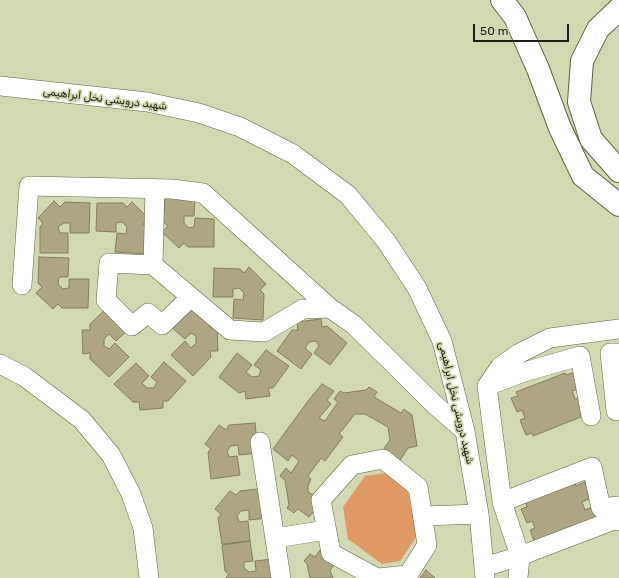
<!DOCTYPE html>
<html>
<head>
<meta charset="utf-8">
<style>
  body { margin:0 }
  #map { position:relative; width:619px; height:578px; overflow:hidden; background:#d1d8b2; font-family:Rubik,sans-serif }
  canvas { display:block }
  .scale { position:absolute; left:473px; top:24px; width:96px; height:18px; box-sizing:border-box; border:2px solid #1c1f11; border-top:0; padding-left:5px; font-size:12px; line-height:14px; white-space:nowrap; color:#1c1f11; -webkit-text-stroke:3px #d1d8b2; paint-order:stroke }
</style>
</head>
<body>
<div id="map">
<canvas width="619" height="578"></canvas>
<div class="scale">50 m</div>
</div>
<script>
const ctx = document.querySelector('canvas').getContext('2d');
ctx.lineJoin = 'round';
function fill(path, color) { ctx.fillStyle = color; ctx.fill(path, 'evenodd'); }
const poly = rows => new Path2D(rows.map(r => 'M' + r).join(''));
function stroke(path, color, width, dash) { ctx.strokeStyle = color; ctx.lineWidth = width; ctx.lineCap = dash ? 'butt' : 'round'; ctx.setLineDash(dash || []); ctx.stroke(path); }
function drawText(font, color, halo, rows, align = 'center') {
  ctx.font = font + ' Rubik,Vazirmatn,sans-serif'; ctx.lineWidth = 3.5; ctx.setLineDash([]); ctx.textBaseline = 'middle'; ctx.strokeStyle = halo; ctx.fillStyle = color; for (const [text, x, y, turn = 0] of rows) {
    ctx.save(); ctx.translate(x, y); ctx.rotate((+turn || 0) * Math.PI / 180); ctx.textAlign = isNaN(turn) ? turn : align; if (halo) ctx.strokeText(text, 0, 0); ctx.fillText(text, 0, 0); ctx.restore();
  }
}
const green = poly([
  [385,473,407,488,417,536,400,561,382,564,348,539,343,507,365,476]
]);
const building = poly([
  [165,196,195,198,194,216,184,216,184,223,189,228,194,227,195,218,214,219,214,247,188,247,184,243,179,248,162,232,168,226,163,222,165,196],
  [54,201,60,207,65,202,90,203,89,233,70,233,70,223,64,223,58,227,60,233,68,233,68,253,40,253,40,227,43,223,38,218,54,201],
  [132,202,149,219,143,224,147,229,146,254,115,252,117,233,126,234,127,227,122,222,116,223,116,232,96,231,97,203,123,203,127,207,132,202],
  [39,257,69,258,68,277,59,277,58,284,63,289,69,288,69,279,89,279,88,308,62,308,58,304,53,309,36,293,42,287,38,283,39,257],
  [249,267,266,284,260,290,264,294,263,320,233,318,234,299,243,300,244,293,239,288,233,289,233,297,213,297,214,268,240,269,244,273,249,267],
  [190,305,209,323,210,328,217,327,218,351,210,351,211,357,193,376,171,355,185,341,191,348,196,343,196,336,191,333,185,339,170,326,190,305],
  [109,306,130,328,116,341,109,334,104,339,104,346,109,349,115,343,129,357,109,377,90,359,90,353,83,354,82,330,90,330,90,324,109,306],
  [321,319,322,327,327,326,347,343,330,365,314,353,319,346,316,341,309,342,305,348,312,354,301,369,277,351,292,330,298,330,297,322,321,319],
  [266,350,289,366,273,388,268,388,270,396,246,399,245,391,239,393,219,377,237,353,252,365,246,372,252,377,259,376,261,370,254,365,266,350],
  [164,362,186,381,168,401,163,401,163,408,140,410,139,402,133,402,114,384,136,363,149,376,142,383,147,388,154,388,157,382,151,377,164,362],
  [575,372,581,388,572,391,575,399,583,396,589,412,580,415,581,417,533,436,532,433,526,435,520,420,525,418,522,410,517,412,511,398,518,396,516,392,565,373,566,375,575,372],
  [322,384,334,391,327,400,331,404,319,418,325,421,338,402,334,399,340,391,344,393,366,390,369,387,377,392,374,397,401,413,404,409,412,415,417,446,408,448,399,462,383,450,390,440,388,427,365,414,355,414,339,434,343,437,325,461,321,458,308,476,311,479,308,486,308,492,322,500,309,517,298,509,294,513,287,508,289,505,285,480,280,476,286,468,291,473,299,461,292,455,288,461,273,449,308,401,322,384],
  [255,423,258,453,239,455,238,445,231,446,227,451,229,457,237,456,240,475,211,479,208,452,211,449,205,444,219,425,226,430,229,425,255,423],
  [585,482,591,498,582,502,585,510,592,507,599,522,536,546,530,530,535,528,532,521,527,523,521,509,527,507,526,502,575,483,576,486,585,482],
  [266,488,268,518,249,520,249,510,241,511,237,516,239,522,248,521,250,541,222,544,218,518,221,514,215,509,230,491,236,495,240,491,266,488],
  [250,541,253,561,244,562,244,568,249,572,256,571,255,561,273,559,276,578,226,578,229,574,225,571,222,545,250,541],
  [323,546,340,558,330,570,333,578,310,578,307,564,304,561,310,554,315,557,323,546],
  [426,570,435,578,420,578,426,570]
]);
const minor = poly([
  [0,86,147,102,199,113,240,127,293,154,348,195,386,241,417,288,442,341,465,431,479,514,485,578],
  [153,265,155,189],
  [22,285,29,186,172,189,203,193,330,308],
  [191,297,162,325,148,313,132,326,106,300,109,263,153,265,230,330,264,332,303,309,330,308,354,325,435,405,465,431],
  [0,364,25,377,82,420,111,455,131,494,143,528,149,578],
  [487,386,524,372,580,356,591,416],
  [616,411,610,353,619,353],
  [260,442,281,578],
  [502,502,592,467,601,508,619,506],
  [424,516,479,514],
  [276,538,326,530],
  [484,567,520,556,614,520,619,521],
  [377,578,331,553,321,500,352,465,383,459,418,487,427,545,408,575,378,578],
  [518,578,520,556,502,502,487,386,500,367,518,354,550,338,619,329]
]);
const highway = poly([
  [502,0,515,17,538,69,560,128,583,176,619,205],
  [619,9,598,29,582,61,579,102,591,139,619,171]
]);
const streetNames = [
  ["شهید درویشی نخل ابراهیمی",105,99,7],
  ["شهید درویشی نخل ابراهیمی",456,403,77]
];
fill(green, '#e09964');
fill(building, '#aea682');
stroke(building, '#857d5a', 1);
stroke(minor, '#5f6543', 20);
stroke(highway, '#5f6543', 24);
stroke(minor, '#fff', 19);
stroke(highway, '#fff', 22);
drawText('11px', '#1c1f11', '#d1d8b2', streetNames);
</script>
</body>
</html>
